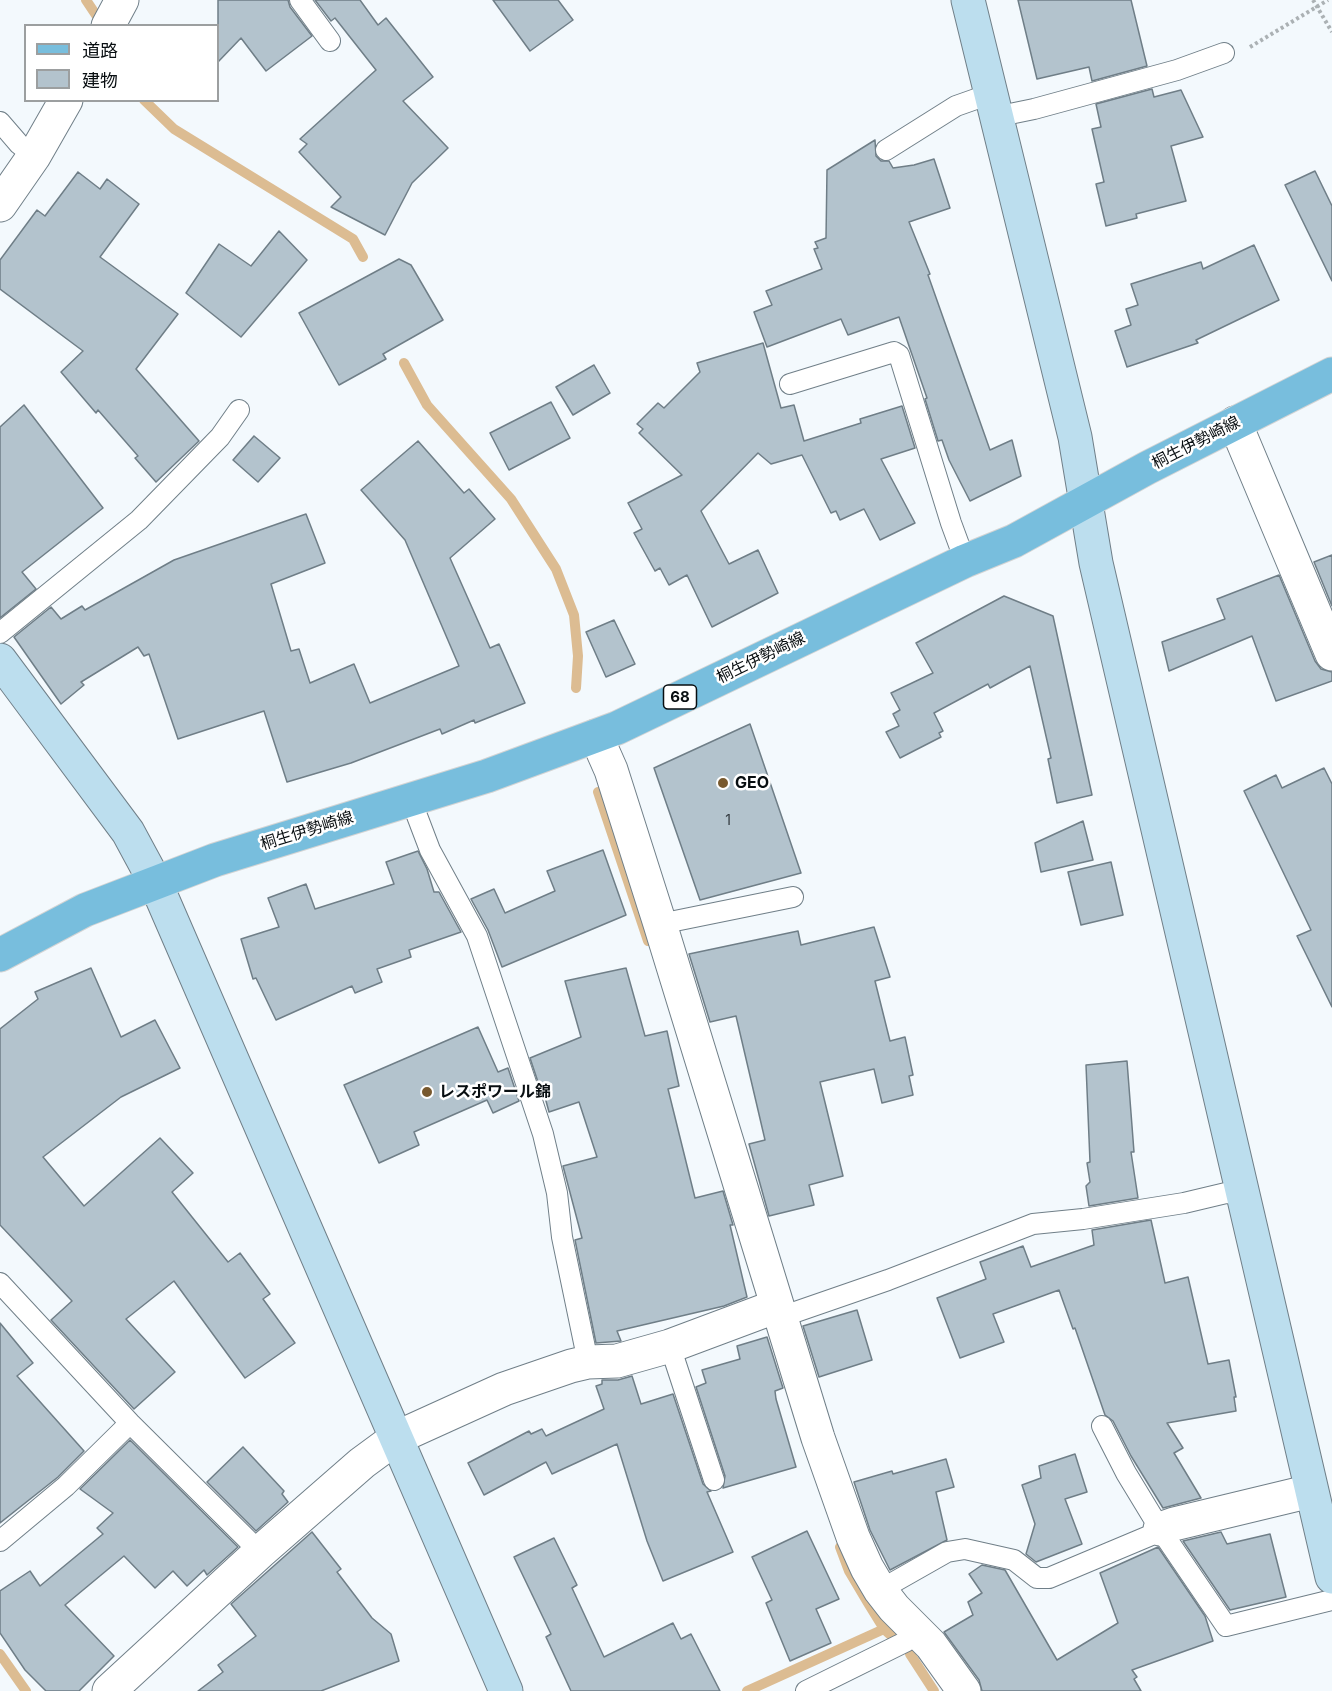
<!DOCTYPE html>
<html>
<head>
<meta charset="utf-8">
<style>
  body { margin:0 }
  #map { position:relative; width:1332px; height:1691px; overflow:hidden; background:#f3f9fd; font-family:Inter,"Noto Sans JP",sans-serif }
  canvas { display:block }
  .legend { position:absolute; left:24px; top:24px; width:195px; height:78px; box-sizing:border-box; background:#fff; border:2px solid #9c9fa0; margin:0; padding:8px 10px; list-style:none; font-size:18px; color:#080e11 }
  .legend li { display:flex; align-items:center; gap:12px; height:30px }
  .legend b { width:30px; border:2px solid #9c9fa0 }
</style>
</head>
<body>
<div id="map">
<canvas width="1332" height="1691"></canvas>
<ul class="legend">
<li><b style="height:8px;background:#78bedd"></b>道路</li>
<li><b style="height:16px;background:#b3c3cd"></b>建物</li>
</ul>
</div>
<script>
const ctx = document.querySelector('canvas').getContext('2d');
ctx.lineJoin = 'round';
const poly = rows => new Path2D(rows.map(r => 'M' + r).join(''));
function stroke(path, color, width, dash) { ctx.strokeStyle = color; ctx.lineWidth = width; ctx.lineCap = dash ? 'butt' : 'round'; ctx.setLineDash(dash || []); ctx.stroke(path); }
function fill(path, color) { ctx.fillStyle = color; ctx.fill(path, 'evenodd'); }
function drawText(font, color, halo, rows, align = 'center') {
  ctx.font = font + ' Inter,"Noto Sans JP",sans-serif'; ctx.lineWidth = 5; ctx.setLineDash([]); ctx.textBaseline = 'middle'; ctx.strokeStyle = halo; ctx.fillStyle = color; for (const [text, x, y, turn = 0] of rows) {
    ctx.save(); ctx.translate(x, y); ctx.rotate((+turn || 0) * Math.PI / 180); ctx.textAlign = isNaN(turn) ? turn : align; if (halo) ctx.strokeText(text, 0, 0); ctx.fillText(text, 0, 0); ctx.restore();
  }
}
const stream = poly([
  [86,0,98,18],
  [144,100,174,129,353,239,363,257],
  [404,363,427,405,511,499,556,569,574,615,578,656,576,688],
  [598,792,648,941],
  [840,1547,849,1571,868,1603,884,1629,895,1639],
  [0,1654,26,1691],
  [910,1654,934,1691],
  [747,1691,884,1629]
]);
const building = poly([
  [218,0,288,0,290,7,312,36,266,71,241,38,218,62,218,0],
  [315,0,360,0,378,25,386,18,433,77,403,101,448,148,412,183,385,235,331,207,341,197,299,152,307,144,300,139,376,70,335,18,331,21,315,0],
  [493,0,558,0,573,20,530,51,493,0],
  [1018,0,1131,0,1147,66,1092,81,1089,67,1037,79,1018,0],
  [1152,89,1154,97,1181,90,1203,137,1171,146,1186,201,1136,214,1137,218,1106,226,1096,184,1104,182,1092,129,1101,127,1096,104,1152,89],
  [875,140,876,156,881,161,889,161,893,168,914,165,934,159,950,208,909,222,930,274,928,275,990,450,1012,440,1021,476,970,501,949,460,942,440,938,441,925,399,927,398,899,317,848,335,841,319,767,347,754,312,772,305,766,291,822,269,814,249,818,248,815,242,826,238,827,170,875,140],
  [1315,171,1332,206,1332,281,1285,185,1315,171],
  [78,172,100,189,107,179,139,204,100,257,178,314,136,369,199,441,156,482,135,458,138,456,98,410,96,413,61,372,83,351,0,289,0,260,37,210,45,216,78,172],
  [279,231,307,260,241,337,186,293,219,244,251,266,279,231],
  [1254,245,1279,300,1196,340,1198,343,1127,367,1115,331,1131,325,1126,309,1138,305,1131,284,1201,262,1203,269,1254,245],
  [399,259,411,265,443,320,383,354,386,359,339,385,299,313,399,259],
  [763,343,781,408,794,405,804,441,861,423,860,419,902,406,915,448,881,459,915,523,880,540,864,509,840,520,836,511,831,513,802,455,771,464,758,453,701,511,729,564,758,550,778,593,712,627,687,575,669,585,660,568,655,571,634,533,642,529,628,503,682,475,639,433,643,429,637,424,658,403,664,408,700,372,697,363,763,343],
  [594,365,610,393,573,415,556,387,594,365],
  [551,402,570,438,509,470,490,433,551,402],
  [24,405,103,508,22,572,36,589,0,618,0,427,24,405],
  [254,436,280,458,258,482,233,460,254,436],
  [418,441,464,493,469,489,495,519,450,558,490,648,499,644,525,703,475,723,474,720,442,734,440,729,351,763,287,782,264,711,178,739,149,654,144,656,138,647,81,682,84,685,61,704,14,637,51,607,61,619,82,606,85,610,174,560,306,514,325,563,271,584,291,651,299,649,310,683,354,664,370,703,459,666,405,540,361,490,418,441],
  [1332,555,1332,606,1314,562,1332,555],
  [1279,575,1315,661,1321,669,1332,672,1332,681,1276,701,1252,636,1169,671,1162,642,1225,619,1217,599,1279,575],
  [1004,596,1053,616,1092,795,1057,803,1048,759,1051,758,1030,666,990,688,988,684,934,713,943,731,939,733,941,737,900,758,886,732,899,726,893,714,900,710,891,693,933,673,916,643,1004,596],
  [614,620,635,664,606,677,586,632,614,620],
  [750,724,801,873,700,900,654,768,750,724],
  [1324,768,1332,784,1332,1007,1297,936,1311,930,1244,791,1276,775,1282,788,1324,768],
  [1083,821,1093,860,1041,872,1035,843,1083,821],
  [603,850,626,915,502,967,488,930,471,899,494,889,505,913,555,891,547,871,603,850],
  [418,851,427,869,434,892,439,892,461,932,409,950,411,957,377,969,382,982,355,993,352,986,276,1020,256,978,253,979,241,939,279,927,268,898,306,884,315,909,394,884,386,862,418,851],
  [1111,862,1123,915,1081,925,1068,872,1111,862],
  [874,927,890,977,875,981,890,1041,905,1037,913,1075,909,1076,913,1095,882,1103,874,1069,820,1082,843,1176,809,1185,814,1205,769,1216,749,1144,765,1140,736,1016,710,1022,689,954,798,931,801,945,874,927],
  [91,968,121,1037,155,1020,180,1068,121,1097,43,1157,84,1206,160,1138,193,1173,172,1192,228,1262,240,1253,270,1294,263,1299,295,1343,245,1378,174,1281,126,1319,175,1372,134,1409,51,1320,72,1301,0,1225,0,1029,38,999,35,992,91,968],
  [626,968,645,1036,667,1031,679,1086,668,1089,695,1198,723,1191,733,1225,730,1225,747,1297,724,1306,617,1331,621,1341,596,1343,575,1240,582,1238,563,1166,597,1157,579,1102,549,1112,543,1090,541,1091,530,1058,581,1037,565,981,626,968],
  [478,1027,498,1072,508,1068,519,1101,493,1113,487,1100,414,1132,419,1145,379,1163,344,1085,478,1027],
  [1127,1061,1134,1152,1131,1152,1138,1198,1089,1206,1086,1186,1090,1182,1087,1163,1090,1162,1086,1065,1127,1061],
  [1151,1220,1165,1283,1188,1277,1208,1364,1229,1360,1236,1397,1234,1397,1236,1411,1167,1423,1183,1448,1174,1453,1201,1498,1163,1508,1131,1456,1113,1421,1105,1415,1075,1328,1073,1329,1059,1290,993,1314,1004,1342,960,1358,937,1298,986,1279,980,1262,1023,1246,1031,1267,1094,1245,1092,1230,1151,1220],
  [857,1310,872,1360,819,1377,803,1326,857,1310],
  [0,1323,33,1363,17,1376,84,1451,58,1477,0,1523,0,1323],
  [767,1337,783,1388,775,1391,776,1399,796,1467,723,1488,725,1476,696,1387,706,1383,702,1370,740,1359,737,1346,767,1337],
  [632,1376,641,1404,673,1394,703,1484,711,1491,707,1492,733,1552,663,1581,647,1541,617,1444,552,1474,546,1462,484,1495,468,1463,529,1431,531,1434,542,1429,546,1436,604,1409,596,1386,602,1384,602,1380,618,1380,632,1376],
  [130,1440,238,1547,207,1575,204,1570,187,1586,173,1571,155,1588,124,1556,65,1605,114,1656,79,1691,46,1691,25,1670,0,1633,0,1591,30,1571,40,1586,103,1534,97,1528,113,1513,80,1489,130,1440],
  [243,1447,284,1491,282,1494,288,1502,256,1531,207,1482,243,1447],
  [1075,1454,1087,1492,1065,1499,1082,1544,1036,1562,1026,1554,1035,1524,1022,1485,1041,1478,1039,1466,1075,1454],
  [946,1459,954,1487,936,1492,947,1540,890,1570,870,1530,854,1482,892,1471,893,1474,946,1459],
  [807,1531,839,1599,816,1609,831,1643,790,1661,766,1603,772,1600,752,1557,807,1531],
  [312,1532,341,1569,337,1572,372,1618,391,1634,399,1661,321,1691,198,1691,223,1672,218,1665,256,1636,231,1604,312,1532],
  [1221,1532,1227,1544,1270,1534,1286,1597,1230,1610,1183,1541,1221,1532],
  [554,1538,577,1585,572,1588,604,1657,673,1623,681,1639,691,1634,720,1691,571,1691,546,1637,551,1634,514,1557,554,1538],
  [1158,1547,1205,1616,1213,1641,1132,1670,1137,1677,1134,1679,1141,1691,982,1691,979,1680,944,1632,973,1615,968,1602,982,1593,969,1574,982,1565,1005,1570,1057,1660,1118,1623,1100,1573,1158,1547]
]);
const path = poly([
  [1313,0,1332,32],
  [1250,47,1328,0]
]);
const lane = poly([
  [300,0,330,41],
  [995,117,1034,109,1177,70,1224,53],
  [0,122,19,144,34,156],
  [886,150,956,106,990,94],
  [790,384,894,352,899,355,951,523,965,561],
  [0,633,139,520,220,437,239,410],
  [411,800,430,850,477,936,543,1134,557,1193,562,1237,588,1362],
  [660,924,793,897],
  [0,1283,130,1423,260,1552],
  [781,1317,888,1280,1033,1224,1083,1219,1184,1203,1226,1193,1243,1194],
  [670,1346,714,1480],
  [1102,1426,1126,1473,1160,1529,1226,1626,1332,1600],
  [0,1541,66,1486,130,1423],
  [880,1590,947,1552,965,1549,1014,1560,1037,1578,1049,1578,1149,1536,1160,1529],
  [806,1691,905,1642,919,1632]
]);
const street = poly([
  [108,26,122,0],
  [0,205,34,156,66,100],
  [1235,423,1332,654],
  [596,736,611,770,660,924,818,1438,853,1537,867,1568,880,1590,894,1608,931,1645,964,1691],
  [1160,1529,1174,1524,1311,1491],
  [109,1691,260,1552,362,1463,396,1438,504,1389,571,1366,588,1362,617,1361,670,1346,777,1306]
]);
const secondary = poly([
  [968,0,1075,437,1096,563,1332,1577],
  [0,660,128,832,155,882,506,1691]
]);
const primary = poly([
  [0,955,85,910,215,860,487,776,617,728,965,561,1014,541,1147,468,1332,374]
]);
const markers = [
  [723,783,6,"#78592e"],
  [427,1092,6,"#78592e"]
];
const numberNames = [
  ["1",728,821]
];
const shields = [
  [680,697,33]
];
const shieldNames = [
  ["68",680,697]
];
const streetNames = [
  ["桐生伊勢崎線",1196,443,-27],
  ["桐生伊勢崎線",761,658,-26],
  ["桐生伊勢崎線",307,831,-17]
];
const poiNames = [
  ["GEO",735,783],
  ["レスポワール錦",439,1092]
];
stroke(stream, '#dcbc92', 10);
fill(building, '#b3c3cd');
stroke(building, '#6f7e87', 1.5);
stroke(lane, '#707f88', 22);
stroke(street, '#707f88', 35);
stroke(secondary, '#707f88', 35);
stroke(primary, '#d3d4d4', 35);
stroke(path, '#abb1b4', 4, [3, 3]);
stroke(lane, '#fff', 20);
stroke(street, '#fff', 33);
stroke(secondary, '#bcdeee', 33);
stroke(primary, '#78bedd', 33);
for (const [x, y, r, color] of markers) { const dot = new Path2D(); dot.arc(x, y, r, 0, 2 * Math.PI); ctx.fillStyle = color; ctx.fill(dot); stroke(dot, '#fff', 2); }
drawText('14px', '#333b40', null, numberNames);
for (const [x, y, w] of shields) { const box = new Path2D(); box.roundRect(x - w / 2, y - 12, w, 24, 4.5); ctx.fillStyle = '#fff'; ctx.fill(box); stroke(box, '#080e11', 1.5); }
drawText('bold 15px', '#080e11', null, shieldNames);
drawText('16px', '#080e11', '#fff', streetNames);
drawText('bold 16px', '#080e11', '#fff', poiNames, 'left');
</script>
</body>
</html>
